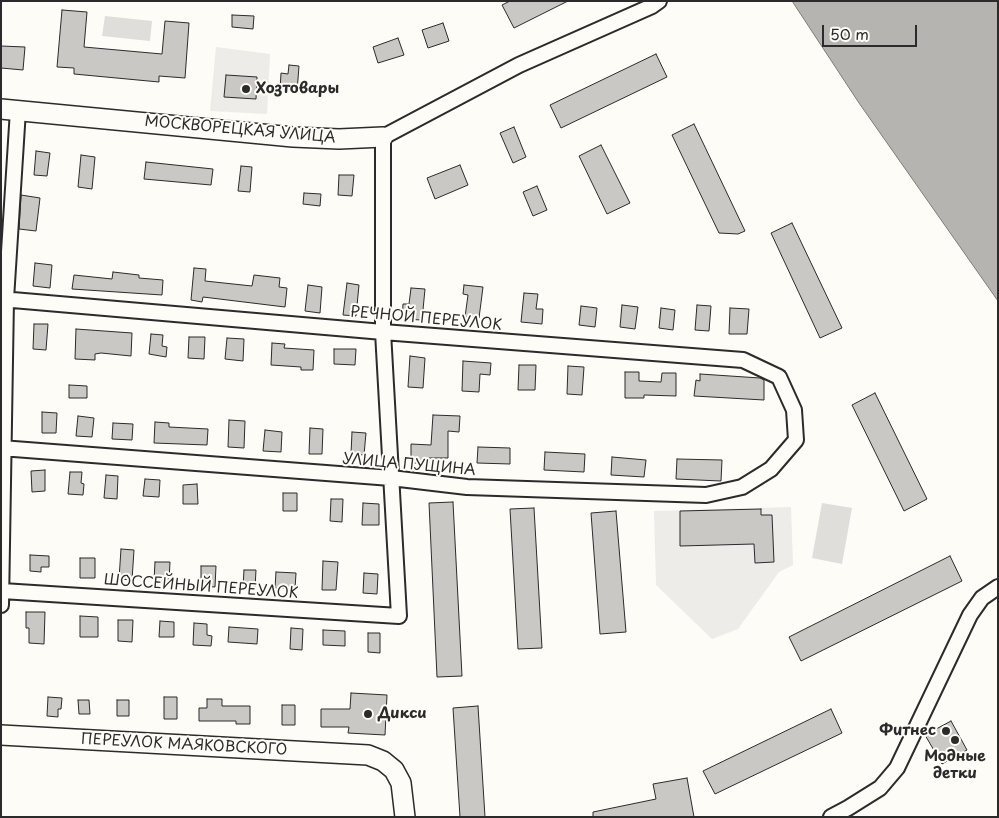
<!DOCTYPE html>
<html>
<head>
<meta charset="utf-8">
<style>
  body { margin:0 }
  #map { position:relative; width:999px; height:818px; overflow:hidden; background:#fdfcf7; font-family:"Playpen Sans",sans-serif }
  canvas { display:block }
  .frame { position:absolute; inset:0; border:2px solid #2b2b2b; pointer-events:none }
  .scale { position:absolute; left:822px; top:25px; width:95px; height:22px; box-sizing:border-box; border:2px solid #2b2b2b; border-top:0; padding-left:6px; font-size:15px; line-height:18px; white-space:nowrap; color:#2b2b2b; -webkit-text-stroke:4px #fdfcf7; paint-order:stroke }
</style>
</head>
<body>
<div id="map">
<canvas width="999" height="818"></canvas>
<div class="frame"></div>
<div class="scale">50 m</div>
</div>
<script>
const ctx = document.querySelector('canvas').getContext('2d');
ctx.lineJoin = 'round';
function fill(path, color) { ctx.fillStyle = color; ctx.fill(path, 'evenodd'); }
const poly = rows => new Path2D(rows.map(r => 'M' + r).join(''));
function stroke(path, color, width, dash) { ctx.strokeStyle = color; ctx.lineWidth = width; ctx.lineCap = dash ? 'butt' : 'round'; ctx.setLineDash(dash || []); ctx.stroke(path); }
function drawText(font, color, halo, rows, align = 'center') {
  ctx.font = font + ' "Playpen Sans",sans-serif'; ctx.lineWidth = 4; ctx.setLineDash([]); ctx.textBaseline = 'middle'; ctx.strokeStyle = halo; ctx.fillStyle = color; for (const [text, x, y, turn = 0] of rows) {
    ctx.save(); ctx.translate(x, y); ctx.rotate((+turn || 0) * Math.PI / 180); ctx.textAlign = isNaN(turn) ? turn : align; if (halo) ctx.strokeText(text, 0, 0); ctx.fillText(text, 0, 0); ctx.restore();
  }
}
const built = poly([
  [216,47,270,54,267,114,210,111],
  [791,507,793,565,779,572,738,629,712,639,656,585,654,511]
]);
const green = poly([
  [105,16,152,21,150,41,102,36],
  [822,503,852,508,842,564,812,558]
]);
const water = poly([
  [792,1,998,1,998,301,859,103,792,1]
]);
const building = poly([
  [510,1,568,1,514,28,502,5,510,1],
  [62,10,87,12,84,47,162,54,165,21,189,23,185,78,159,76,159,82,74,74,74,68,57,67,62,10],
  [232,15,254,16,253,29,232,27,232,15],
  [443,23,449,41,428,48,422,30,443,23],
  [398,38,404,55,378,63,373,47,398,38],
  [1,46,25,47,23,70,1,68,1,46],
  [656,54,667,77,561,128,550,105,656,54],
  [289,65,299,66,297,92,280,90,281,73,288,74,289,65],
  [226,75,257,77,256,99,224,97,226,75],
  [694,124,745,231,738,234,719,233,672,135,694,124],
  [514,127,526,157,513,163,500,133,514,127],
  [601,145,630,203,607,214,579,156,601,145],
  [36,151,50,153,47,176,34,175,36,151],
  [81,155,95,157,92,189,78,187,81,155],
  [146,162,213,169,211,185,144,179,146,162],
  [460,165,468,185,435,199,427,178,460,165],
  [241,166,252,167,250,192,238,191,241,166],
  [339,175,354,175,352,196,338,195,339,175],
  [537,186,547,210,533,216,523,192,537,186],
  [304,193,321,194,320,206,303,204,304,193],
  [21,195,40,198,36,231,19,229,21,195],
  [792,223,842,328,820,338,771,233,792,223],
  [35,263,52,265,50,288,33,286,35,263],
  [194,268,206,269,205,281,252,286,254,275,280,278,279,287,287,288,285,307,203,297,202,302,191,300,194,268],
  [113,272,139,275,139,278,163,280,162,295,72,289,74,275,112,279,113,272],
  [347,283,359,285,356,316,343,315,347,283],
  [308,285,322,287,320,313,305,311,308,285],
  [464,285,483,287,479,318,465,317,468,295,463,294,464,285],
  [411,288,425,289,422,320,402,319,403,304,409,304,411,288],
  [524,293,538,294,536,309,543,309,542,324,521,322,524,293],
  [622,305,638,307,635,329,620,327,622,305],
  [697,305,711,306,709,331,695,330,697,305],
  [581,306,597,308,595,327,579,325,581,306],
  [661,308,675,310,673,330,659,328,661,308],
  [730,308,749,309,747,334,729,334,730,308],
  [34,324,48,324,46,350,33,349,34,324],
  [76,329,132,333,131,356,101,353,95,354,95,360,75,359,76,329],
  [151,334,163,335,162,346,167,347,166,357,149,354,151,334],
  [189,337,205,337,204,359,188,358,189,337],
  [227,338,244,339,243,361,225,359,227,338],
  [272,343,285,344,284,348,314,350,313,370,301,370,301,367,271,365,272,343],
  [334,349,356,349,355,365,334,364,334,349],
  [410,356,425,358,423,388,408,387,410,356],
  [463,361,491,363,490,375,480,374,479,392,462,391,463,361],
  [519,365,536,365,535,390,518,390,519,365],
  [568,366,584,367,582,395,567,394,568,366],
  [625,372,639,372,639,381,661,382,662,373,676,373,676,396,644,395,644,398,625,398,625,372],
  [700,374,760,378,764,380,764,400,694,396,696,380,700,381,700,374],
  [69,385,87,386,87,398,69,398,69,385],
  [875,393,927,499,904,511,852,405,875,393],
  [42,412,57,413,56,433,42,433,42,412],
  [433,415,460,416,459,432,448,431,448,458,429,458,429,463,411,463,411,444,431,445,433,415],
  [78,416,94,418,92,437,76,436,78,416],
  [229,420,245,421,244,448,228,447,229,420],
  [155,422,169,423,169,427,208,429,207,445,154,443,155,422],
  [113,423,133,424,132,440,112,439,113,423],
  [310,428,323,429,322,454,309,454,310,428],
  [265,430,282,432,281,452,263,451,265,430],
  [352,432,366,433,364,455,351,454,352,432],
  [478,447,510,448,510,464,477,463,478,447],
  [545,452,585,454,584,472,544,470,545,452],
  [612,457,646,460,644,477,611,475,612,457],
  [677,459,722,460,721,481,676,479,677,459],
  [45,470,45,491,32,492,31,471,45,470],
  [70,472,82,472,81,483,84,484,83,495,68,494,70,472],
  [106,475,118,476,117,499,104,498,106,475],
  [145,479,160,480,159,497,143,496,145,479],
  [197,484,198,504,183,504,183,485,197,484],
  [283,493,297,493,297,511,283,511,283,493],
  [331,499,343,499,342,522,330,521,331,499],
  [453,502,462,676,437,677,429,503,453,502],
  [363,503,379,504,379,525,362,525,363,503],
  [534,508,542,648,518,649,510,509,534,508],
  [761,509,761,515,772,515,774,562,755,563,754,544,680,546,680,511,761,509],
  [616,511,626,632,600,634,591,513,616,511],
  [121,549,134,550,132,580,119,579,121,549],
  [30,555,49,556,49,567,41,567,41,572,30,571,30,555],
  [950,556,962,581,801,661,789,637,950,556],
  [80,558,95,558,95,578,80,578,80,558],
  [323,561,338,562,336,590,322,590,323,561],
  [155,562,170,562,169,581,154,581,155,562],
  [201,566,216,566,215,587,201,586,201,566],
  [244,570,256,570,255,588,243,587,244,570],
  [276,572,296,573,295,589,275,588,276,572],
  [364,573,378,574,377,594,363,593,364,573],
  [26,612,45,612,44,644,29,643,29,628,26,628,26,612],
  [80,616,98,617,98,637,80,637,80,616],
  [118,620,133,620,132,642,118,641,118,620],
  [160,621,174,622,174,637,159,637,160,621],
  [194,623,207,624,207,635,212,636,211,646,193,645,194,623],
  [229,627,258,629,257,644,228,642,229,627],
  [291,628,303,629,302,650,290,649,291,628],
  [323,630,345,631,345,646,323,645,323,630],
  [368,633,380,633,380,653,368,652,368,633],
  [351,693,387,695,385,735,348,733,349,727,321,727,321,709,350,709,351,693],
  [48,697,62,698,61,709,58,709,58,717,47,716,48,697],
  [164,697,177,697,177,719,164,719,164,697],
  [207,699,222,699,222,706,250,706,250,724,236,724,236,721,199,721,199,708,207,708,207,699],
  [78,700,89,700,90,714,79,714,78,700],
  [117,700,129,700,129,716,117,716,117,700],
  [282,705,295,705,295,725,282,725,282,705],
  [478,706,485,817,460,817,453,708,478,706],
  [831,709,842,733,715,794,703,771,831,709],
  [951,721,967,750,942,764,925,735,951,721],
  [687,778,694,817,593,817,593,812,656,799,653,784,687,778]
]);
const street = poly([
  [1,299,383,332,743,360,779,377,794,410,796,440,771,469,742,487,706,495,467,487,391,478,1,448],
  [2,591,399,616,383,332,383,137,519,65,652,6,659,1],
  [1,605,6,299,18,110],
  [831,817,848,808,880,788,897,768,970,615,982,598,998,587]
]);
const secondary = poly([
  [1,109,293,137,339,139,383,137],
  [1,735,368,755,383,761,394,770,401,783,405,817]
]);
const markers = [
  [246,89,5,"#2b2b2b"],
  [368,714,5,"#2b2b2b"],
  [946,731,5,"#2b2b2b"],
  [955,740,5,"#2b2b2b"]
];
const poiNames = [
  ["Хозтовары",256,89],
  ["Дикси",378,714],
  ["Фитнес",936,731,"right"],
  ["Модные",955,757,"center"],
  ["детки",955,774,"center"]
];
const streetNames = [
  ["МОСКВОРЕЦКАЯ УЛИЦА",240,130,5],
  ["РЕЧНОЙ ПЕРЕУЛОК",426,319,5],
  ["УЛИЦА ПУЩИНА",409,465,5],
  ["ШОССЕЙНЫЙ ПЕРЕУЛОК",201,587,4],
  ["ПЕРЕУЛОК МАЯКОВСКОГО",184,745,3]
];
fill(built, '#edece8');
fill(green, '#dfdeda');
fill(water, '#b5b4b1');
stroke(water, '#7e7d7b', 1);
fill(building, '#c9c8c4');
stroke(building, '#2b2b2b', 1);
stroke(street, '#2b2b2b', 18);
stroke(secondary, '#2b2b2b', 22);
stroke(street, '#fdfcf7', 14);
stroke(secondary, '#fdfcf7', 19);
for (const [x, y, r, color] of markers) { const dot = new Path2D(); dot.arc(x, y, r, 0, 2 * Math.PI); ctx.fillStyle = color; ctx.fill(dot); stroke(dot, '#fdfcf7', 2); }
drawText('bold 15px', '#2b2b2b', '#fdfcf7', poiNames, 'left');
drawText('15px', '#2b2b2b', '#fdfcf7', streetNames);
</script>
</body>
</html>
